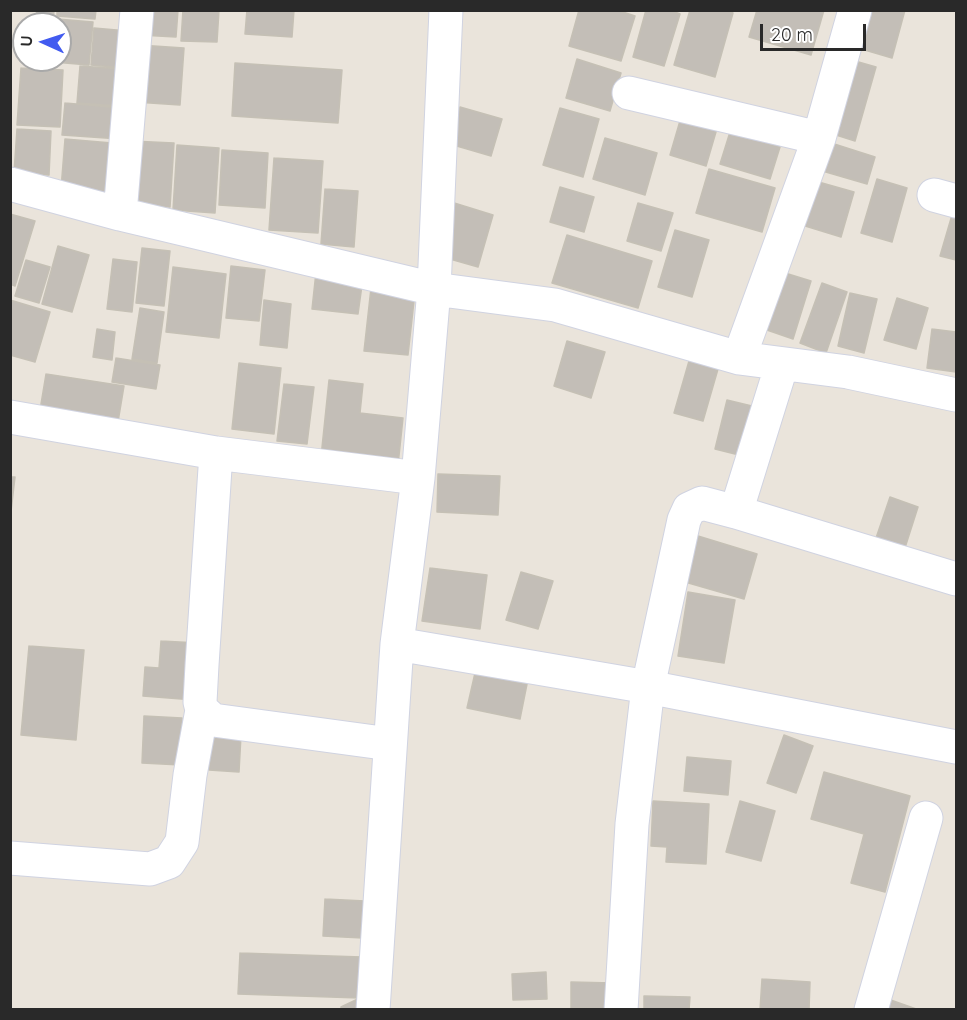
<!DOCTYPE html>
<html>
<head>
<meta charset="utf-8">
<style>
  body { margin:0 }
  #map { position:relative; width:967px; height:1020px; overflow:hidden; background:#eae4db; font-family:Quicksand,sans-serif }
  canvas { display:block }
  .frame { position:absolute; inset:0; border:12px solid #292929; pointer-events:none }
  .north { position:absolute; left:12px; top:12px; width:60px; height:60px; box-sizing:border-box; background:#fff; border:2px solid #a9a9a9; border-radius:50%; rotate:273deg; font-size:16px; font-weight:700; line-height:24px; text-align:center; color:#292929 }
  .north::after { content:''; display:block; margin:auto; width:21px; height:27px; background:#425bf0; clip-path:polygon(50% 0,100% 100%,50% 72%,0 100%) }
  .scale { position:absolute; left:760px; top:24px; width:106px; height:27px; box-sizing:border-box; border:3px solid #292929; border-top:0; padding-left:8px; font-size:18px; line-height:21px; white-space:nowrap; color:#292929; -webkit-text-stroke:4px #fff; paint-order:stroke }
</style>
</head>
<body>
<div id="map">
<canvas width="967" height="1020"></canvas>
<div class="frame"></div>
<div class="north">U</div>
<div class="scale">20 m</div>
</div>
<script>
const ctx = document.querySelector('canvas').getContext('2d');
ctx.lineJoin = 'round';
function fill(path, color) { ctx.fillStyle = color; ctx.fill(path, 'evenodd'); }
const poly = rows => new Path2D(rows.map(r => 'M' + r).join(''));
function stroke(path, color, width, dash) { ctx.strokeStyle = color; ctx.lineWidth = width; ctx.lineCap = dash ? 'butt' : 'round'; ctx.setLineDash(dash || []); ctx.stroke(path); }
const building = poly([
  [37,10,54,10,53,24,36,24,37,10],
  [57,10,96,10,95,19,57,16,57,10],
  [142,10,178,10,176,37,140,35,142,10],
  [183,10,219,10,217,42,181,41,183,10],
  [247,10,294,10,292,37,245,34,247,10],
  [579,10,617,10,635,16,621,61,569,46,579,10],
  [646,10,670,10,680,14,664,66,633,57,646,10],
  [690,10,725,10,733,13,715,77,674,65,690,10],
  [757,10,824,10,811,55,749,37,757,10],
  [869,10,905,10,892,58,858,48,869,10],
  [57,19,93,22,89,65,53,62,60,60,60,24,56,24,57,19],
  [94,28,128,31,125,68,91,65,94,28],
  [139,45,184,48,180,105,135,102,139,45],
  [577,59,621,73,610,111,566,98,577,59],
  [855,61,876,67,855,141,833,134,855,61],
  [235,63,342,70,338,123,232,116,235,63],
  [80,66,122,69,118,106,77,103,80,66],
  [21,68,63,70,60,127,17,125,21,68],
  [65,103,122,108,120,139,62,135,65,103],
  [460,107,502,119,491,156,450,144,460,107],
  [560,108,599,119,583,177,543,165,560,108],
  [682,114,718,125,706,166,670,155,682,114],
  [17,129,51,131,49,175,14,173,17,129],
  [730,132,780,147,770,179,720,164,730,132],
  [605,138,657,153,645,195,593,179,605,138],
  [65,139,112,143,108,193,61,189,65,139],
  [131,141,174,143,170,207,126,204,131,141],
  [828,142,875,157,867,184,819,170,828,142],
  [177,145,219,148,215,213,173,210,177,145],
  [222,150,268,153,265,208,219,205,222,150],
  [274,158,323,161,318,233,269,230,274,158],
  [709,169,775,188,762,232,696,213,709,169],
  [877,179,907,188,892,242,861,233,877,179],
  [815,181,854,192,841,237,802,225,815,181],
  [560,187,594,197,584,232,550,222,560,187],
  [325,189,358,191,354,247,321,244,325,189],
  [451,202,493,215,478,267,436,255,451,202],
  [638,203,673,213,661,251,627,241,638,203],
  [10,214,35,221,15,286,10,284,10,214],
  [952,215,956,217,956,260,940,256,952,215],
  [675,230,709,240,692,297,658,287,675,230],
  [567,235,652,261,638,308,552,283,567,235],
  [58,246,89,255,72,312,42,304,58,246],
  [142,248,170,251,164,306,136,303,142,248],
  [113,259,137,262,132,312,107,309,113,259],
  [26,260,50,267,39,303,15,296,26,260],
  [231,266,265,270,259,321,226,318,231,266],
  [173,267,226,274,219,338,166,332,173,267],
  [316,272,363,278,358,314,312,309,316,272],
  [785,273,811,281,793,339,767,330,785,273],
  [822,283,847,292,826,353,800,343,822,283],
  [371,288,415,292,408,355,364,351,371,288],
  [850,293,877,299,864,353,838,346,850,293],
  [897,298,928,308,916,349,884,340,897,298],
  [10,300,50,312,35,362,10,355,10,300],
  [264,300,291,304,287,348,260,345,264,300],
  [140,308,164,312,157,363,132,359,140,308],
  [97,329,115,332,112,360,93,357,97,329],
  [932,329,956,332,956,372,927,368,932,329],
  [567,341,605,352,591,398,554,386,567,341],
  [116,358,160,365,156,389,112,382,116,358],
  [689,361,718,369,703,421,674,413,689,361],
  [239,363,281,368,274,434,232,429,239,363],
  [46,374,124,386,117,428,39,416,46,374],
  [329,380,363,384,360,413,403,418,398,465,321,457,329,380],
  [284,384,314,387,307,444,277,441,284,384],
  [727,400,756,407,743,456,715,449,727,400],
  [438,474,500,476,498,515,437,512,438,474],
  [10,477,15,477,10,520,10,477],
  [890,497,918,507,903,554,874,544,890,497],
  [698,536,757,554,744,599,685,582,698,536],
  [430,568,487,575,480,629,422,621,430,568],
  [521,572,553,581,538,629,506,620,521,572],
  [688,592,735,600,724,663,678,656,688,592],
  [161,641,198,643,194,700,143,696,145,667,159,668,161,641],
  [29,646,84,650,76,740,21,735,29,646],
  [475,673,527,684,520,719,467,708,475,673],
  [144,716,182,718,181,765,142,763,144,716],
  [212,733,241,735,239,772,209,770,212,733],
  [784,735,813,746,796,793,767,783,784,735],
  [687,757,731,761,728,795,684,791,687,757],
  [824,772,910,796,885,892,851,883,864,834,811,819,824,772],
  [653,801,709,804,706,864,666,862,667,847,651,846,653,801],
  [740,801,775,811,761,861,726,852,740,801],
  [325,899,365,901,363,938,323,936,325,899],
  [240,953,362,957,360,998,238,994,240,953],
  [546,972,547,999,513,1000,512,974,546,972],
  [762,979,810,982,809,1010,760,1010,762,979],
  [571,982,613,983,612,1009,571,1008,571,982],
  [644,996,690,997,689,1010,644,1010,644,996],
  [360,998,360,1010,341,1010,341,1007,360,998],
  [885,998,919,1010,881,1010,885,998]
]);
const minor = poly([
  [629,93,819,138],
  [10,184,120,214,434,289,555,305,739,358,848,372,956,395],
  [934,195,956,201],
  [120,214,137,10],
  [739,358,819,138,855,10],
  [10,417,216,453,418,478],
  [216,453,202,665,200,702,202,710,213,720,390,744],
  [736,512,782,364],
  [397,644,648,687,956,747],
  [10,858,150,869,169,862,182,842,190,775,202,710],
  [373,1010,397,644,418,478,434,289,446,10],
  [621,1010,632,824,648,687,684,520,689,509,702,503,736,512,956,579],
  [871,1010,926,818]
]);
fill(building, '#c3beb7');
stroke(building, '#c5c0b5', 1.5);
stroke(minor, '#d0d3e1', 35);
stroke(minor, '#fff', 33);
</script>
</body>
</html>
